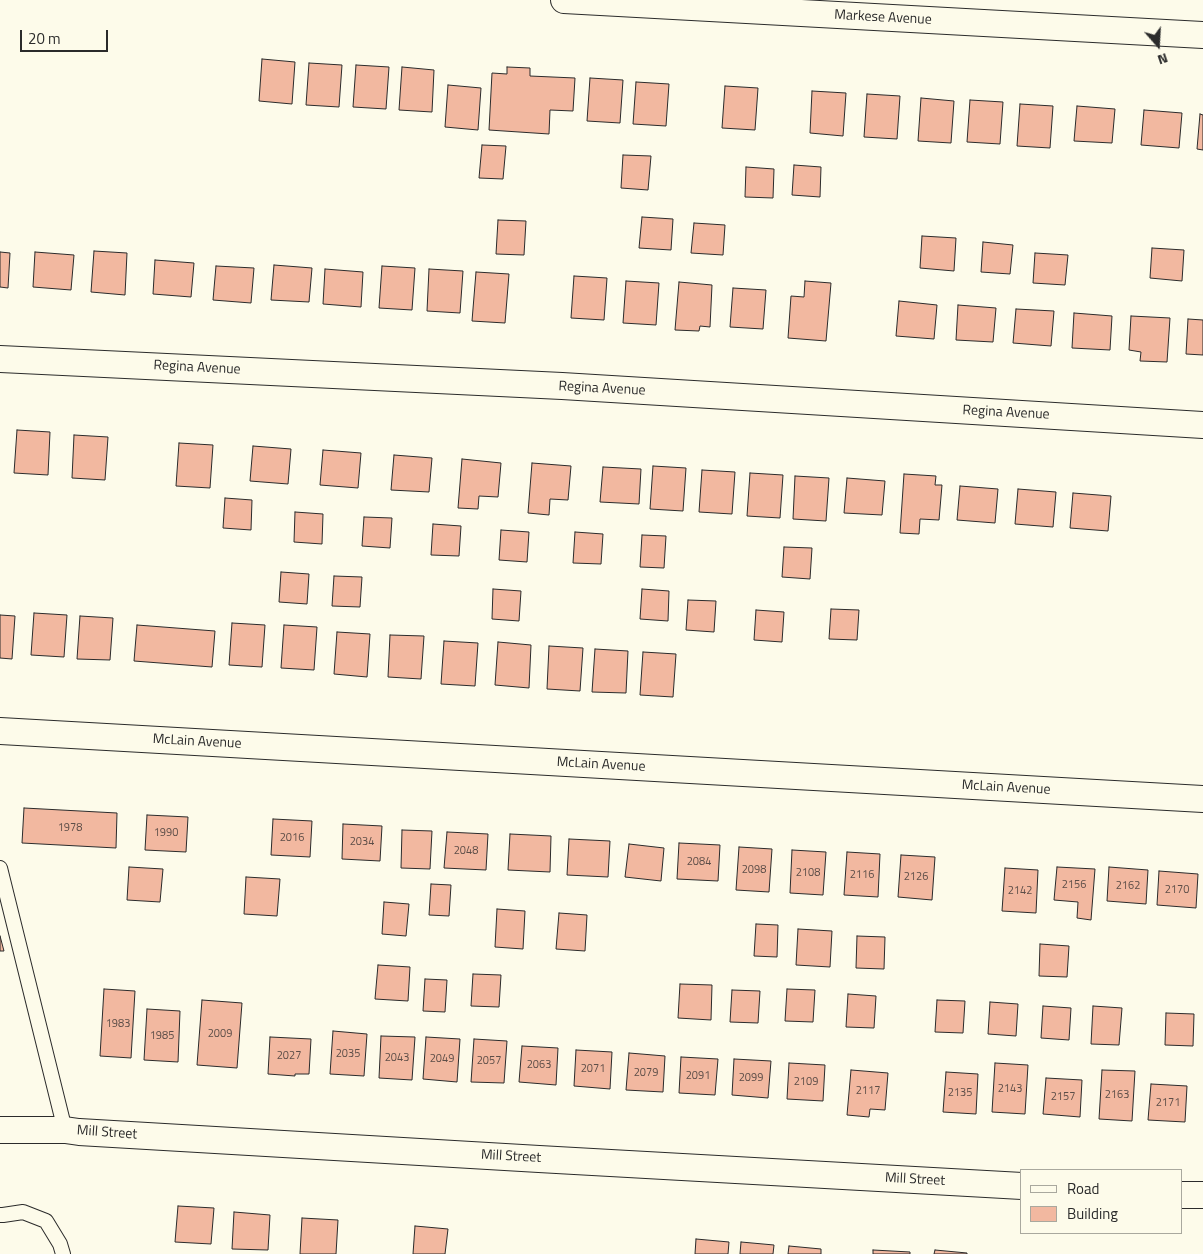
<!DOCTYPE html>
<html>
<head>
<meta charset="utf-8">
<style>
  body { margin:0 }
  #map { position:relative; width:1203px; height:1254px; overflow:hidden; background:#fdfbea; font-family:"Titillium Web",sans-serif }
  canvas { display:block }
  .legend { position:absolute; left:1020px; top:1169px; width:162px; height:65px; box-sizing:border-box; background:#fdfbea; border:1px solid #a9a89e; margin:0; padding:6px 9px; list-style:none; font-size:15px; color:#2b2b2b }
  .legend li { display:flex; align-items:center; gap:10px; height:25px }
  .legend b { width:25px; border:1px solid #a9a89e }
  .north { position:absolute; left:1133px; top:20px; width:50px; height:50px; -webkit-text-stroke:4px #fdfbea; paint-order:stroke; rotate:161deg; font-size:14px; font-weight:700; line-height:20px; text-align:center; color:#2b2b2b }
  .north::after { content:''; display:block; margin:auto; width:18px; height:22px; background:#2b2b2b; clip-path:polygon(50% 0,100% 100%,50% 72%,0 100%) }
  .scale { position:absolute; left:20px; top:30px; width:88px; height:22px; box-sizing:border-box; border:2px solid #2b2b2b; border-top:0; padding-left:6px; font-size:15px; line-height:18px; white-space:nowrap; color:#2b2b2b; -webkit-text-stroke:4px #fdfbea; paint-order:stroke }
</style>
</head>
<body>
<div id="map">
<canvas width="1203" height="1254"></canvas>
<ul class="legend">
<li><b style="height:6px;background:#fdfbea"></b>Road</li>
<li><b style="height:14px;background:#f2b8a0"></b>Building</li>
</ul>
<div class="north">N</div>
<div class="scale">20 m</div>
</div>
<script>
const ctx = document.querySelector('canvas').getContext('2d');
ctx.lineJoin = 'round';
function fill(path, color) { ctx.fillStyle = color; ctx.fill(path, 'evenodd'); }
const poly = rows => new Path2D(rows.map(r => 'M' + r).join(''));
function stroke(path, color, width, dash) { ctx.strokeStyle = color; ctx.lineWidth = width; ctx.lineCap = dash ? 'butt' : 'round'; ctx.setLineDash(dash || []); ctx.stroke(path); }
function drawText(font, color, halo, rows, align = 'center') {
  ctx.font = font + ' "Titillium Web",sans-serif'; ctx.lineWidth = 4; ctx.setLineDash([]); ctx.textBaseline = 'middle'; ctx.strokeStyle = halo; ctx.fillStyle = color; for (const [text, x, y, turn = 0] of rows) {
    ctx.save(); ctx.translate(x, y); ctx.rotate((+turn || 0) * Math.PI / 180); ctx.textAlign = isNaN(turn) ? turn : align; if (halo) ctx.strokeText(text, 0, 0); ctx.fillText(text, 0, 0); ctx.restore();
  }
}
const building = poly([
  [262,59,295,62,292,104,259,101,262,59],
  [309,63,342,65,339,107,306,105,309,63],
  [356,65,389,67,386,109,353,107,356,65],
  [402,67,434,70,432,112,399,110,402,67],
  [507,67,530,68,530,76,575,78,573,111,550,110,549,134,489,130,492,73,507,74,507,67],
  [590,78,623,80,620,123,587,121,590,78],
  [636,82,669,84,666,126,633,124,636,82],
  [448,85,481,88,478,130,445,127,448,85],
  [725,86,758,88,755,130,722,128,725,86],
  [812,91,846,93,843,136,810,133,812,91],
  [867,94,900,96,897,139,864,137,867,94],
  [921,98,954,101,951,143,918,141,921,98],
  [970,100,1003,102,1000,144,967,142,970,100],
  [1020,104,1053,106,1050,148,1017,146,1020,104],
  [1077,106,1115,109,1112,143,1074,141,1077,106],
  [1144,110,1182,113,1179,148,1141,145,1144,110],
  [1200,114,1203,115,1203,150,1197,149,1200,114],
  [482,145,506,146,503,179,479,178,482,145],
  [623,155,651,156,648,190,621,188,623,155],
  [794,165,821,167,820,197,792,195,794,165],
  [746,167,774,169,773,198,745,197,746,167],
  [642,217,673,219,671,250,639,248,642,217],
  [498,220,526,221,524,255,496,254,498,220],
  [694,223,725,225,723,255,691,253,694,223],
  [922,236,956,238,954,271,920,268,922,236],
  [983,242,1013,245,1010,274,981,272,983,242],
  [1152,248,1184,250,1182,281,1150,278,1152,248],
  [94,251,127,253,125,295,91,292,94,251],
  [0,252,10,253,8,288,0,287,0,252],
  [35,252,74,255,71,290,33,287,35,252],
  [1035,253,1068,255,1065,285,1033,283,1035,253],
  [155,260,194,263,191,297,153,294,155,260],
  [274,265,312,268,309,302,271,300,274,265],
  [216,266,254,268,251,303,213,300,216,266],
  [382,266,415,268,412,310,379,308,382,266],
  [325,269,363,272,361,307,323,304,325,269],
  [429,269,463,271,460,313,427,311,429,269],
  [476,272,509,274,505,323,472,321,476,272],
  [574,276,607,278,604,320,571,318,574,276],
  [626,281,659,283,656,325,623,323,626,281],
  [805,281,831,283,826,341,788,338,791,296,804,297,805,281],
  [679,282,712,285,710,327,700,326,699,331,675,330,679,282],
  [733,288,766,290,763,329,730,327,733,288],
  [899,301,937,305,934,339,896,336,899,301],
  [958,305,996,308,993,342,956,340,958,305],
  [1016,309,1054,311,1051,346,1013,343,1016,309],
  [1074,313,1112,316,1110,350,1072,348,1074,313],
  [1131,316,1170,318,1167,362,1140,361,1141,352,1129,350,1131,316],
  [1188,319,1203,320,1203,355,1186,354,1188,319],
  [17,430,50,432,48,475,14,473,17,430],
  [74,435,108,437,105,480,72,478,74,435],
  [179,443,213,445,210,488,176,486,179,443],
  [253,446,291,449,288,484,250,481,253,446],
  [323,450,361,453,358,488,320,485,323,450],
  [394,455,432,458,429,492,391,490,394,455],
  [462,459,501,463,498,497,479,496,478,509,458,508,462,459],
  [532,463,571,466,568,500,550,499,549,515,528,513,532,463],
  [653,466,686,468,683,511,650,509,653,466],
  [603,467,641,469,639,504,600,502,603,467],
  [702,470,735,472,732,514,699,512,702,470],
  [750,473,783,475,780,518,747,516,750,473],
  [904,474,936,476,935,485,942,485,939,520,920,519,919,534,900,533,904,474],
  [795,476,829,478,826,521,793,519,795,476],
  [847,478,885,481,882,515,844,513,847,478],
  [960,486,998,489,995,523,957,520,960,486],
  [1018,489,1056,492,1053,527,1015,524,1018,489],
  [1073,493,1111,496,1108,531,1070,528,1073,493],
  [225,498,252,500,251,530,223,528,225,498],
  [295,512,323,514,322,544,294,542,295,512],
  [364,517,392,518,390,548,362,546,364,517],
  [433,524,461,526,459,556,431,555,433,524],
  [501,530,529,532,527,562,499,560,501,530],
  [575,532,603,534,601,564,573,563,575,532],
  [642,535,666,536,664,568,640,567,642,535],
  [784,547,812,548,810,579,782,577,784,547],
  [281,572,309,574,307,604,279,602,281,572],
  [334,576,362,577,360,607,332,606,334,576],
  [493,589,521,591,519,621,492,619,493,589],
  [642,589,669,591,668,621,640,619,642,589],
  [688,600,716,601,714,632,686,630,688,600],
  [831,609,859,610,857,640,829,639,831,609],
  [756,610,784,612,782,642,754,640,756,610],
  [34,613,67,615,64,657,31,655,34,613],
  [0,615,15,616,12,659,0,658,0,615],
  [80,616,113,618,110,660,77,659,80,616],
  [232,623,265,625,262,667,229,665,232,623],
  [137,625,215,631,212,667,134,661,137,625],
  [284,625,317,627,314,670,281,668,284,625],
  [337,632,370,634,367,677,334,674,337,632],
  [390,635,424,636,421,679,388,677,390,635],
  [444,641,478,643,475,686,441,684,444,641],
  [498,642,531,645,529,688,495,685,498,642],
  [549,646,583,648,580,691,547,689,549,646],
  [595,649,628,651,626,693,592,692,595,649],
  [643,652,676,654,673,697,640,695,643,652],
  [24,808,117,813,116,848,22,843,24,808],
  [147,815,188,817,186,852,145,850,147,815],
  [273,819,312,821,310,857,271,855,273,819],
  [343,824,382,826,380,861,342,859,343,824],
  [402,830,432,831,430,869,401,868,402,830],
  [447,832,488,834,486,870,444,868,447,832],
  [510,834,551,836,550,872,508,870,510,834],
  [569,839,610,841,608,877,567,875,569,839],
  [679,843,720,845,718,881,677,879,679,843],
  [629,844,664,848,661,881,625,877,629,844],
  [739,847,772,849,769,892,736,890,739,847],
  [792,850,826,852,823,895,790,893,792,850],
  [847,852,880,854,878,897,844,895,847,852],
  [901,855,935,857,932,900,898,897,901,855],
  [129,867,163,869,160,902,127,900,129,867],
  [1057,867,1095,869,1091,920,1077,918,1078,902,1054,900,1057,867],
  [1109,867,1148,870,1146,904,1107,901,1109,867],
  [1005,868,1038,870,1036,913,1002,911,1005,868],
  [1159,871,1198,874,1196,908,1157,905,1159,871],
  [246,877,280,879,277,916,244,914,246,877],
  [431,884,451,885,449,916,429,915,431,884],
  [384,902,409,904,406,936,382,934,384,902],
  [497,909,525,911,523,949,495,947,497,909],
  [559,913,587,915,585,951,556,949,559,913],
  [756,924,778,925,777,957,754,956,756,924],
  [798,929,832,931,830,967,796,965,798,929],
  [0,936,4,951,0,951,0,936],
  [857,936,885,937,884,969,856,968,857,936],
  [1040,944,1069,946,1067,977,1039,976,1040,944],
  [378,965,410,967,408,1001,375,999,378,965],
  [473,974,501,975,499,1007,471,1006,473,974],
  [425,979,447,980,445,1012,423,1011,425,979],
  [680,984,712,985,711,1020,678,1018,680,984],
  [104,989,135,991,131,1058,100,1056,104,989],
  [787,989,815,990,813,1022,785,1021,787,989],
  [732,990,760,991,758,1023,730,1022,732,990],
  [848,994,876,996,874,1028,846,1027,848,994],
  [202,1000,242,1003,237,1068,197,1065,202,1000],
  [937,1000,965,1001,963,1033,935,1032,937,1000],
  [990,1002,1018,1004,1016,1036,988,1034,990,1002],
  [1043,1006,1071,1008,1069,1040,1041,1038,1043,1006],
  [1093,1006,1122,1008,1119,1045,1091,1044,1093,1006],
  [147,1009,180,1011,178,1062,144,1060,147,1009],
  [1166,1013,1194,1014,1193,1046,1165,1045,1166,1013],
  [333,1031,367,1034,364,1076,330,1074,333,1031],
  [381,1036,415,1037,412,1080,379,1078,381,1036],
  [270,1037,311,1039,309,1074,295,1074,295,1076,268,1074,270,1037],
  [426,1037,460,1039,457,1082,423,1079,426,1037],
  [474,1039,507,1041,504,1083,471,1082,474,1039],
  [522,1046,558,1048,556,1085,519,1082,522,1046],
  [576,1050,612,1052,610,1089,574,1086,576,1050],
  [629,1053,665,1056,663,1092,626,1090,629,1053],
  [681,1057,718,1059,715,1095,679,1093,681,1057],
  [734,1059,771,1061,768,1098,732,1095,734,1059],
  [789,1063,825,1065,823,1101,787,1099,789,1063],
  [995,1063,1028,1065,1025,1114,992,1112,995,1063],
  [851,1070,888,1073,885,1110,870,1109,869,1117,847,1115,851,1070],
  [1102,1070,1135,1071,1132,1121,1099,1119,1102,1070],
  [946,1072,978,1074,976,1114,943,1112,946,1072],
  [1046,1078,1082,1080,1080,1117,1043,1114,1046,1078],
  [1151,1084,1187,1086,1185,1122,1148,1120,1151,1084],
  [178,1206,214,1208,211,1244,175,1242,178,1206],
  [234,1212,270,1215,268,1250,232,1249,234,1212],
  [302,1218,338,1220,336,1254,300,1254,302,1218],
  [415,1226,448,1229,445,1254,413,1254,415,1226],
  [696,1239,729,1242,728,1254,695,1254,696,1239],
  [741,1242,774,1245,773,1254,740,1254,741,1242],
  [789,1246,821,1249,821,1254,788,1254,789,1246],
  [873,1250,910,1252,910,1254,873,1254,873,1250],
  [935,1250,967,1253,967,1254,934,1254,935,1250]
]);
const service = poly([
  [0,868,65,1130],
  [0,1215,3,1215,23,1212,46,1221,60,1244,63,1254]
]);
const minor = poly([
  [564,0,1203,35],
  [0,359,562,386,1203,425],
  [0,731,1203,799],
  [0,1130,65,1130,79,1132,539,1159,1022,1186],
  [1182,1195,1203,1195]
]);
const numberNames = [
  ["1978",70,828],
  ["1990",166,833],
  ["2016",292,838],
  ["2034",362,842],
  ["2048",466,851],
  ["2084",699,862],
  ["2098",754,870],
  ["2108",808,873],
  ["2116",862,875],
  ["2126",916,877],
  ["2156",1074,885],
  ["2162",1128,886],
  ["2170",1177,890],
  ["2142",1020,891],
  ["1983",118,1024],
  ["2009",220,1034],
  ["1985",162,1036],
  ["2035",348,1054],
  ["2027",289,1056],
  ["2043",397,1058],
  ["2049",442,1059],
  ["2057",489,1061],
  ["2063",539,1065],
  ["2071",593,1069],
  ["2079",646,1073],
  ["2091",698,1076],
  ["2099",751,1078],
  ["2109",806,1082],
  ["2143",1010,1089],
  ["2117",868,1091],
  ["2135",960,1093],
  ["2163",1117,1095],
  ["2157",1063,1097],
  ["2171",1168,1103]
];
const streetNames = [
  ["Markese Avenue",883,18,3],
  ["Regina Avenue",197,368,3],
  ["Regina Avenue",602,389,3],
  ["Regina Avenue",1006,413,3],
  ["McLain Avenue",197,742,3],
  ["McLain Avenue",601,765,3],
  ["McLain Avenue",1006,788,3],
  ["Mill Street",107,1133,4],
  ["Mill Street",511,1157,3],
  ["Mill Street",915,1180,3]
];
fill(building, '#f2b8a0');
stroke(building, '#2b2b2b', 1);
stroke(service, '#2b2b2b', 16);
stroke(minor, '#2b2b2b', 28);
stroke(service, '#fdfbea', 14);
stroke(minor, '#fdfbea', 26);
drawText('11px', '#5d4e48', null, numberNames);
drawText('14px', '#2b2b2b', '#fdfbea', streetNames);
</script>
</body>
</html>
